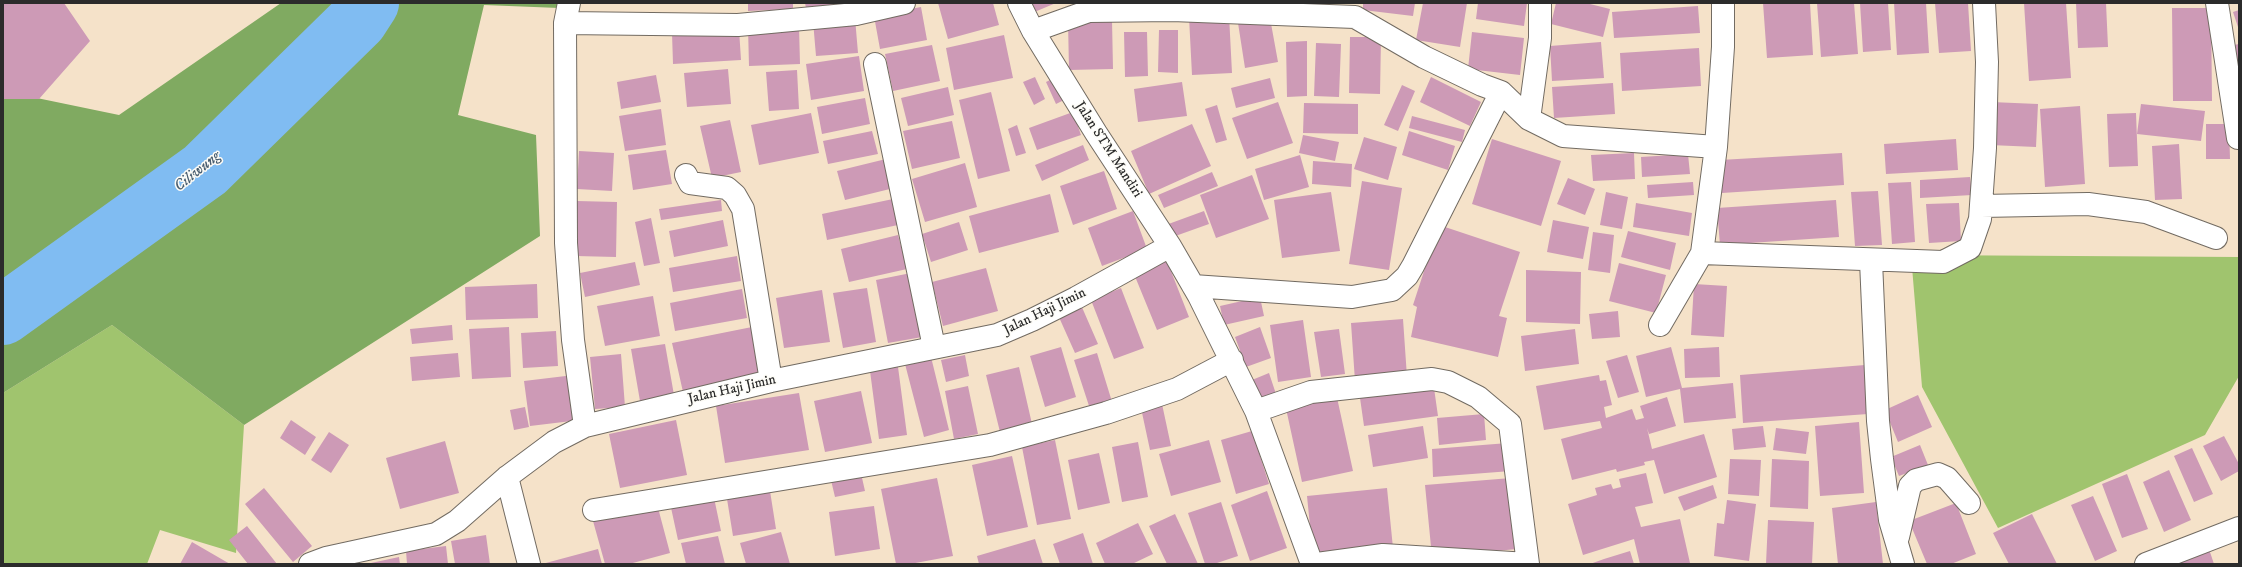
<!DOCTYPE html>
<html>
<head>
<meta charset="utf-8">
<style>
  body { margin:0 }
  #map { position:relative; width:2242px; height:567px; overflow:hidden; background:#f5e2c9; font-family:"IM FELL DW Pica",serif }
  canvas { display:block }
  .frame { position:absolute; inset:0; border:4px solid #2b2b2b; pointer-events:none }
</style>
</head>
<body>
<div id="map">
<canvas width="2242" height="567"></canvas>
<div class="frame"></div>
</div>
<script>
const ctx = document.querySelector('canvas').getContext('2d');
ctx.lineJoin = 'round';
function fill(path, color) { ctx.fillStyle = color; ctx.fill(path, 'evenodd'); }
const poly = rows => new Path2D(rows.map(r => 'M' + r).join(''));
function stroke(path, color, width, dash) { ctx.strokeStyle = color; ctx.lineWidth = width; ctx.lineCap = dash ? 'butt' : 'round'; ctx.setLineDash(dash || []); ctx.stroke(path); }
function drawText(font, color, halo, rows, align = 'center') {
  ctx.font = font + ' "IM FELL DW Pica",serif'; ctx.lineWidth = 3; ctx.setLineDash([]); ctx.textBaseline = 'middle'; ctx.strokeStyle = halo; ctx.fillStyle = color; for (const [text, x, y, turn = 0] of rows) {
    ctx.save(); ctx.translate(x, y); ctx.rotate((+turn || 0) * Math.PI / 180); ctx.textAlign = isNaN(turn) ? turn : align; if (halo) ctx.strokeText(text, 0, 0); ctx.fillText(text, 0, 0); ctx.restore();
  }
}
const green = poly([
  [1911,255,2239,257,2239,376,2205,435,1998,528,1922,387],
  [112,325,244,425,236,553,160,530,147,564,3,564,3,393]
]);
const forest = poly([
  [281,3,560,3,559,8,484,5,458,115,536,135,540,236,244,425,112,325,3,393,3,91,119,115]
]);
const river = poly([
  [3,315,205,170,358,20,369,3]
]);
const building = poly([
  [3,3,64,3,90,41,39,99,3,99],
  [748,3,793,3,793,9,748,11],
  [805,3,849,3,849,4,806,8],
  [938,3,993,3,999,25,948,39],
  [1029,3,1056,3,1032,13],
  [1363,3,1415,3,1413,16,1363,10],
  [1423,3,1467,3,1460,47,1416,40],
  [1478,3,1527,3,1524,26,1476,19],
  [1556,3,1586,3,1610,9,1603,37,1551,24],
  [1763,3,1810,3,1813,55,1767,58],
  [1817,3,1854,3,1858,54,1821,57],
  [1860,3,1888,3,1891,50,1863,52],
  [1894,3,1926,3,1929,53,1897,55],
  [1935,3,1968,3,1971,51,1939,53],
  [2024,3,2066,3,2071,78,2029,81],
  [2076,3,2106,3,2108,47,2078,48],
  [1698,6,1700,33,1614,38,1612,12],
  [921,7,927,40,880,49,874,16],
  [2172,8,2211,8,2212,101,2173,101],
  [2239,10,2239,30,2233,12],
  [1229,15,1232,73,1192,75,1189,17],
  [855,18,858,53,816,56,813,21],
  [1270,18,1278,62,1245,68,1238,23],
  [1112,20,1113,69,1069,70,1068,21],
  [799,26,800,64,749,66,748,27],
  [739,29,741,60,673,64,672,33],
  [1159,30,1178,30,1178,73,1158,72],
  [1124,32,1147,32,1148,76,1125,77],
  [1472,32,1524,38,1520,75,1468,69],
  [1004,35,1013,78,954,90,946,48],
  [1350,37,1381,37,1380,94,1349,93],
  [1307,41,1307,96,1287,97,1286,42],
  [1601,42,1604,78,1552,81,1550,46],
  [1316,43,1341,44,1339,97,1314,96],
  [2239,44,2239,64,2238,64,2234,45],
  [932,45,940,81,893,91,885,54],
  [1699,48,1701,86,1622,91,1620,53],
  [859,56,864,91,811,100,806,64],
  [728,69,731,104,687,107,684,73],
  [797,70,799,109,769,111,766,72],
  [656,75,661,102,621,109,617,82],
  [1035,77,1045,99,1034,105,1023,82],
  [1431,77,1481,102,1470,126,1420,102],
  [1054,78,1064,100,1056,104,1046,82],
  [1270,78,1275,98,1236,108,1231,88],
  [1182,82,1187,116,1138,122,1134,89],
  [1613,83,1615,114,1554,118,1552,87],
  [1402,85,1415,91,1398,131,1384,125],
  [948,87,954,115,908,126,901,98],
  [991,92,1010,171,978,179,959,100],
  [865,98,870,124,822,134,817,107],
  [1278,102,1293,143,1247,159,1232,118],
  [1991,102,2038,104,2036,147,1990,145],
  [1304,103,1358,104,1358,134,1303,133],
  [2141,104,2205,111,2201,141,2137,134],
  [1217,105,1227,140,1216,143,1205,109],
  [2080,106,2085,184,2045,187,2040,109],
  [661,109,666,145,625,151,619,116],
  [1073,112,1081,135,1037,150,1029,128],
  [811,113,819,153,759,165,751,125],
  [2136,113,2138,166,2109,167,2107,114],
  [1412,116,1465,130,1462,142,1409,128],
  [730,120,741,172,712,178,700,126],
  [952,121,960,158,912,169,903,131],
  [1192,124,1211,166,1149,194,1131,151],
  [2206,124,2229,124,2230,159,2206,159],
  [1017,125,1026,153,1016,156,1008,129],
  [872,131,878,154,828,164,823,141],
  [1409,131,1455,146,1448,170,1402,155],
  [1303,135,1339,142,1335,161,1299,153],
  [1364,137,1397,147,1388,180,1354,169],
  [1492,139,1561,161,1541,226,1472,204],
  [1956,139,1958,170,1886,174,1884,144],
  [2179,144,2182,199,2155,200,2152,146],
  [1083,145,1089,160,1042,181,1035,165],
  [666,150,672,184,633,190,628,155],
  [579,151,614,153,612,191,577,189],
  [1634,153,1635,179,1593,181,1591,155],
  [1842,153,1844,185,1722,193,1720,160],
  [1688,154,1690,174,1642,177,1641,157],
  [1300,155,1309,187,1264,200,1255,169],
  [886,159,894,188,845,200,837,171],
  [1313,161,1352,164,1351,187,1312,184],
  [965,163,977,207,925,222,912,179],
  [1104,171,1117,209,1073,225,1060,186],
  [1212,172,1218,186,1164,208,1158,195],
  [1252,175,1269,219,1216,238,1200,195],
  [1970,177,1972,195,1920,198,1920,180],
  [1568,178,1595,189,1585,215,1557,204],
  [1362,181,1402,188,1389,270,1349,264],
  [1693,182,1694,195,1648,198,1647,185],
  [1911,182,1915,242,1892,244,1888,183],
  [1878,191,1882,245,1855,246,1851,192],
  [1331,192,1340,251,1282,258,1274,200],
  [1606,192,1628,197,1622,229,1600,225],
  [1050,194,1059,232,979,253,969,216],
  [893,199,898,225,827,240,822,214],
  [721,200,722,211,661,220,659,209],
  [1836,200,1839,237,1720,245,1717,208],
  [577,201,617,202,616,257,576,256],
  [1636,203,1692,213,1689,236,1633,227],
  [1959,203,1961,241,1929,243,1926,204],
  [1133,211,1147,249,1102,266,1088,228],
  [1204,211,1209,224,1167,239,1163,226],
  [651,218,660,263,644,266,635,222],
  [723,220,728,246,674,257,669,231],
  [1553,220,1589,227,1583,259,1547,252],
  [959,222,968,250,931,262,922,234],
  [1439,225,1520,252,1499,316,1507,318,1498,357,1411,337,1417,307,1413,305],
  [1628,231,1676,243,1670,270,1621,257],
  [1593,232,1614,235,1610,273,1588,270],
  [898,235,907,269,849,282,841,249],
  [737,256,741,281,673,292,669,268],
  [1167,261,1189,317,1157,330,1134,274],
  [635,262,640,285,585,297,580,273],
  [1619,263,1666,275,1656,313,1609,301],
  [986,268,998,311,943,326,932,282],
  [1526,270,1581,272,1580,324,1526,322],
  [916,272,928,336,888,343,876,280],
  [537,284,538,318,466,320,465,287],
  [1694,284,1727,286,1724,337,1691,335],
  [867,288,876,342,843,348,833,293],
  [1121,288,1144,348,1114,359,1091,300],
  [742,289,747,318,675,331,670,303],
  [822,290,830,342,784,348,776,298],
  [653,296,660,336,605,346,597,306],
  [1260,297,1264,316,1224,325,1220,306],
  [1081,305,1098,344,1075,353,1058,315],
  [1618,311,1620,337,1592,339,1589,314],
  [1403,319,1407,377,1355,381,1351,323],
  [1303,320,1311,377,1278,382,1270,325],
  [452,325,453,340,412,344,410,329],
  [757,326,767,375,683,392,672,343],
  [509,327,511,377,472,379,469,329],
  [1260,327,1271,358,1246,367,1235,337],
  [1339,329,1345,374,1321,377,1314,332],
  [1575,329,1579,364,1525,371,1521,336],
  [556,331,558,366,523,368,521,333],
  [665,344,674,395,640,401,631,349],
  [1061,347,1076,397,1045,407,1030,356],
  [1671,347,1682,388,1733,383,1736,418,1684,423,1680,389,1646,397,1636,356],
  [1719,347,1720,377,1685,378,1684,349],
  [458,353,460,377,412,381,410,357],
  [1097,353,1113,405,1091,412,1074,360],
  [621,354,625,407,595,409,590,357],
  [965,355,969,376,946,382,941,360],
  [1627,355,1639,392,1618,398,1606,361],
  [931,357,949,430,924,437,905,364],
  [1865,365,1868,414,1743,423,1740,375],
  [898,367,907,435,879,439,870,371],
  [1019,367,1032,424,1000,432,986,375],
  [1269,373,1277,397,1261,403,1252,380],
  [574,375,580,420,530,426,524,381],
  [1599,375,1600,381,1606,380,1612,405,1604,407,1606,418,1632,409,1636,420,1644,418,1640,406,1667,397,1676,426,1649,434,1647,428,1652,449,1704,434,1717,477,1664,494,1654,460,1644,462,1645,465,1617,472,1616,469,1572,480,1561,439,1602,428,1600,421,1544,430,1536,386],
  [1433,381,1438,416,1364,426,1359,391],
  [968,386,978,434,954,439,945,391],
  [861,391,872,443,825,452,814,401],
  [799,393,809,450,725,463,716,406],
  [1336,393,1353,471,1302,482,1285,404],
  [1918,395,1932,427,1898,442,1885,410],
  [1162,404,1171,446,1150,450,1141,408],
  [525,407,529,427,514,430,510,410],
  [1484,414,1486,440,1439,445,1437,418],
  [291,420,316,437,305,455,280,438],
  [676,420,687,475,620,488,609,434],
  [1859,422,1864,493,1820,496,1815,426],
  [1423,426,1428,458,1373,467,1368,435],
  [1763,426,1766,447,1734,450,1732,429],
  [1776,428,1809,432,1806,454,1773,450],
  [1252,431,1269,484,1236,494,1221,440],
  [329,432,349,445,331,473,311,460],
  [2224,436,2239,464,2239,471,2221,481,2203,446],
  [1055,440,1071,519,1037,525,1022,447],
  [1209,440,1221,482,1171,496,1159,454],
  [445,441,459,493,400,509,386,458],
  [1138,442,1148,497,1122,502,1112,447],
  [1508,443,1511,471,1433,477,1432,449],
  [1920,445,1928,465,1899,476,1891,457],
  [2192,448,2213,494,2194,502,2174,456],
  [1099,453,1110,503,1078,510,1068,460],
  [1012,456,1028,527,987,536,972,465],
  [1730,459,1761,460,1759,496,1728,494],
  [1772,459,1809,461,1808,509,1770,507],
  [860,469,865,491,835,497,830,476],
  [2169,470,2191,520,2164,532,2143,482],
  [1646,473,1653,503,1635,507,1641,527,1680,519,1690,563,1640,564,1634,539,1583,555,1568,504,1597,495,1595,488,1611,484,1613,489,1621,487,1619,479],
  [2127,474,2148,529,2122,538,2102,484],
  [937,478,953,556,910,564,896,564,881,489],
  [1511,478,1517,549,1432,557,1425,485],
  [1713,485,1717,498,1684,511,1678,497],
  [264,488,312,546,293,562,245,504],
  [1387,488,1393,548,1313,556,1307,496],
  [770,491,776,529,733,536,727,499],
  [1267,491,1287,548,1250,561,1231,505],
  [713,493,721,531,678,540,670,503],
  [2093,496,2117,551,2095,561,2071,505],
  [1727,500,1756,504,1749,561,1714,556,1717,523,1724,524],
  [1221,502,1238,556,1214,564,1205,564,1188,513],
  [1876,502,1883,564,1838,564,1832,508],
  [1956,503,1976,554,1951,564,1927,564,1909,521],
  [657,504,670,553,629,564,605,564,593,521],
  [874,506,880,549,835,556,829,512],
  [1175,514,1198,564,1167,564,1149,526],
  [2032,514,2057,564,2009,564,1993,533],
  [1768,520,1814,522,1812,564,1766,564],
  [1138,523,1153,554,1132,564,1105,564,1096,543],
  [247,526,277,564,248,564,229,540],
  [781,532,790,564,746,564,740,543],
  [1083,533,1093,564,1060,564,1053,544],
  [486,535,490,564,455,564,451,541],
  [718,536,725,564,686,564,681,543],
  [1035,539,1043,564,979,564,977,556],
  [192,542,230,564,180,564],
  [446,546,448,564,407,564,406,551],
  [2208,546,2214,564,2159,564],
  [598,549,602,564,542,564],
  [1630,551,1634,564,1590,564,1604,559],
  [399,557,400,564,371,564,371,563]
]);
const minor = poly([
  [569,3,565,23,566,243,573,340,585,426],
  [1019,3,1033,31,1096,133,1170,246,1199,296,1256,411,1312,564],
  [2217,3,2238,138],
  [565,23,738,25,856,14,904,3],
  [1033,31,1089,11,1172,10,1355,17,1424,57,1482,85,1501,92,1529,119,1563,136,1716,147],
  [875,64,934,347],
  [1529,119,1540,38,1540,3],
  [686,175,690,183,727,188,735,195,743,209,771,381],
  [1981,206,2088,204,2146,212,2216,238],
  [1702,253,1943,262,1970,248,1980,219,1985,148,1987,62,1984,3],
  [1871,261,1878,421,1882,459,1890,520,1903,564],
  [1193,286,1352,297,1392,290,1407,276,1413,266,1501,92],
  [1660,325,1702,253,1716,147,1723,47,1723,3],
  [1256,411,1311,392,1432,379,1448,382,1478,397,1510,424,1528,564],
  [507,477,529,564],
  [594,510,990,445,1106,413,1177,389,1232,360],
  [1898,537,1910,486,1916,480,1938,474,1947,478,1969,503],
  [310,564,326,558,436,534,457,521,507,477,554,442,585,426,771,381,997,335,1032,320,1076,298,1170,246],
  [1317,564,1383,555,1528,564],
  [2146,564,2239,528]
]);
const streetNames = [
  ["Jalan STM Mandiri",1108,150,57],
  ["Jalan Haji Jimin",1045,312,-26],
  ["Jalan Haji Jimin",732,390,-13]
];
const waterNames = [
  ["Ciliwung",198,172,-39]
];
fill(green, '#a0c46e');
fill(forest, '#80aa61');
stroke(river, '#80bcf2', 60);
fill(building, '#cd9ab6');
stroke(minor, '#726b62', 24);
stroke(minor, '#fff', 22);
drawText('14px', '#2b2b2b', '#fdfcf7', streetNames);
drawText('italic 15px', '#495e71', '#fdfcf7', waterNames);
</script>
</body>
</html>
